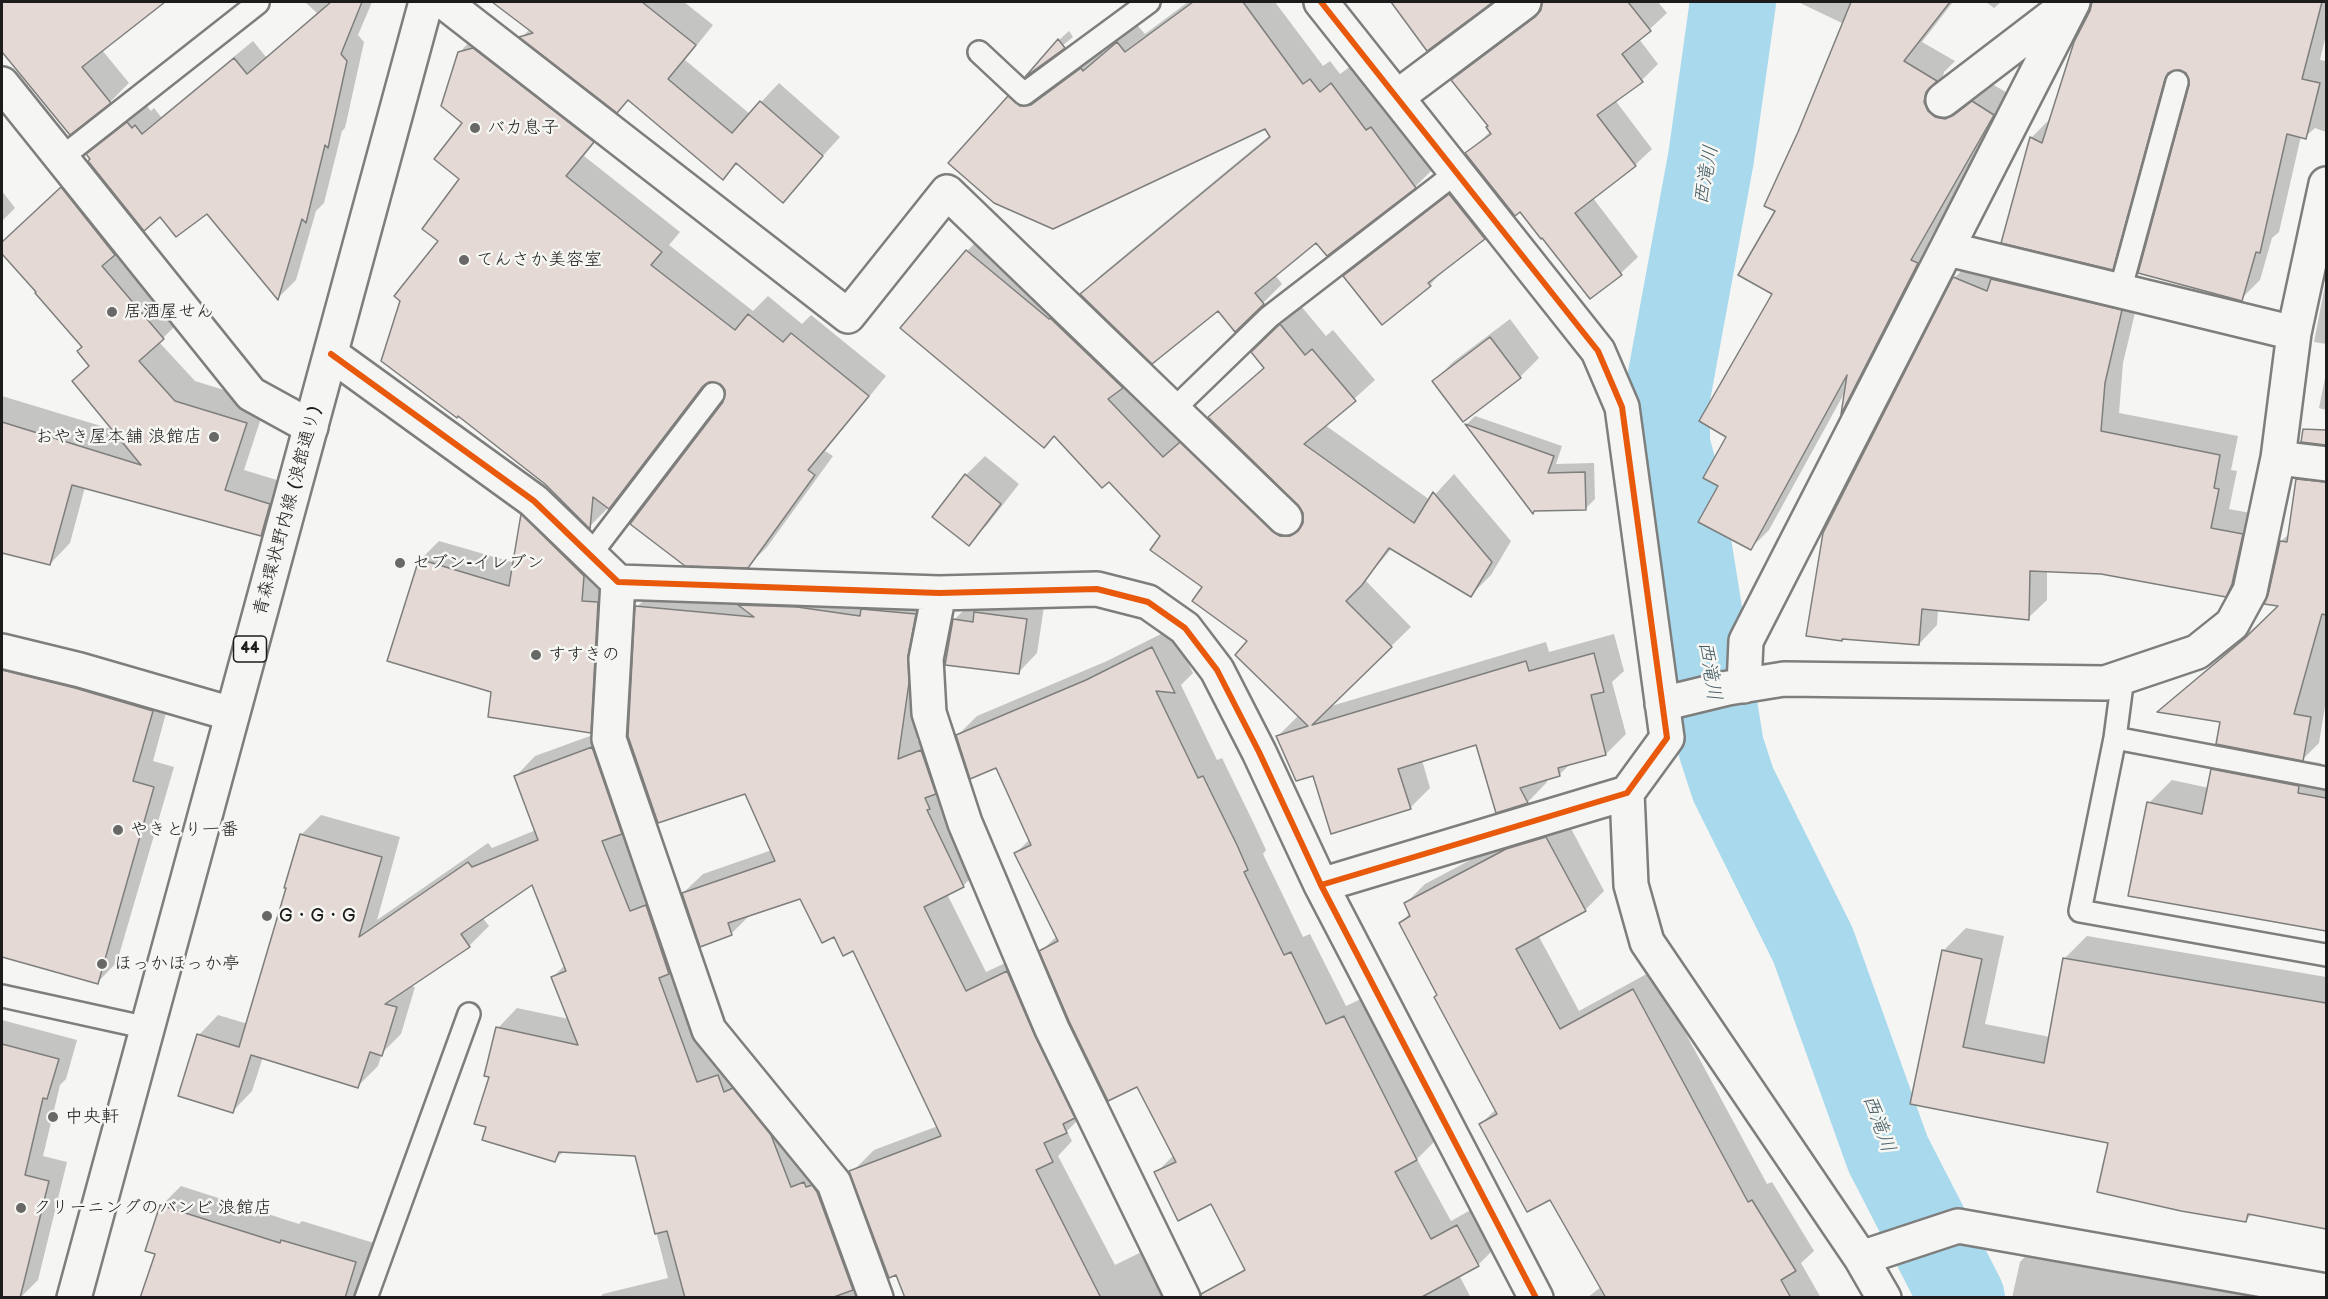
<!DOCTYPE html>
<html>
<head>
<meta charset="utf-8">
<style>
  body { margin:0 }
  #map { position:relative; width:2328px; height:1299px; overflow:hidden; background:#f5f5f3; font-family:"Balsamiq Sans",sans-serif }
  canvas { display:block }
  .frame { position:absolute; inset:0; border:3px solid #1c1c1c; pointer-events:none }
</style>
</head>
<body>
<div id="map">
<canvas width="2328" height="1299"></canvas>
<div class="frame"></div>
</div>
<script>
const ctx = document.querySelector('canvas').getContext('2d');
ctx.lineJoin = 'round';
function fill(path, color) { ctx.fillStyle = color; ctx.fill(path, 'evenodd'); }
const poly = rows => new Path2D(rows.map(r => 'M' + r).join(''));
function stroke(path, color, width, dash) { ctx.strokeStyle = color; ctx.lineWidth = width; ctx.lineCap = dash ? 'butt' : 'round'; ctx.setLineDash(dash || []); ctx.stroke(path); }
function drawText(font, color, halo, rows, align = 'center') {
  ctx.font = font + ' "Balsamiq Sans","Klee One",sans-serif'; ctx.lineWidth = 5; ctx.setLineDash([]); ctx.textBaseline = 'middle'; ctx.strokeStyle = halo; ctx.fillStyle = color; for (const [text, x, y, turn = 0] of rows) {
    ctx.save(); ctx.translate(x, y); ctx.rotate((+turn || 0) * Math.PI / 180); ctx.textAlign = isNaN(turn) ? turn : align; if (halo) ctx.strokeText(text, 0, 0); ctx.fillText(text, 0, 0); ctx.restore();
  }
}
const shadow = poly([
  [2,2,166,2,102,50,129,83,110,102,70,133,2,49],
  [305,2,372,2,358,35,364,42,345,128,342,131,324,203,316,211,296,280,278,298,207,212,160,215,88,155,106,136,146,105,151,111,154,108,161,117,253,41,266,57,317,13],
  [495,2,684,2,713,25,685,60,750,114,779,83,840,137,782,201,738,163,722,178,629,99,617,111,522,37,530,29],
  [1188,2,1275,2,1323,66,1330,61,1340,74,1351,66,1386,113,1391,109,1434,168,1415,187,1316,241,1275,275,1282,284,1263,303,1219,309,1082,294,1101,275,1270,135,1266,127,1053,227,1009,97,1028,78,1039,88,1100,50,1102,53,1137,25,1145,34],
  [1392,2,1491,2,1427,49],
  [1559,2,1658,2,1667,13,1639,39,1658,64,1642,80,1615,100,1652,149,1635,165,1593,198,1638,257,1621,273,1590,297,1520,210,1467,153,1491,131,1490,125,1453,80,1470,64,1543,9,1545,12],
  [1798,2,1953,2,1922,42,1955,61,1944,72,1942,82,1974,97,1992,84,2011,95,1929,241,1936,244,1860,393,1844,409,1846,390,1769,530,1750,549,1720,486,1728,436,1774,294,1777,210,1799,132,1844,24],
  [1986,2,2001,2,1994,8],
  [2129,2,2326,2,2326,35,2320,60,2326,61,2326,132,2315,128,2305,137,2301,136,2279,232,2272,238,2260,280,2241,299,2188,73,2181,68,2131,249,2112,268,2003,241,2032,137,2051,118,2124,21],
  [1069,31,1073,37,1034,69,1059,40],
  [478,33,611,122,584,156,680,232,669,245,753,311,768,296,802,324,811,315,886,376,825,451,833,456,767,547,748,566,725,402,726,389,721,382,710,381,628,488,590,526,441,240,461,179,464,122,459,53],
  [82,168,183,318,159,342,195,381,266,403,244,470,290,484,281,514,261,535,85,487,70,543,50,564,2,551,2,396,114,430,84,346,38,292,2,252,2,243],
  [1465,180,1499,223,1484,238,1444,269,1430,285,1383,323,1345,276,1360,261],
  [2,191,15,208,2,221],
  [987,231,1300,517,1305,517,1300,504,1210,417,1265,367,1273,332,1301,306,1326,336,1333,330,1375,380,1325,425,1430,500,1454,474,1511,541,1491,575,1471,595,1392,548,1365,580,1411,627,1328,707,1546,642,1549,652,1614,634,1624,671,1612,682,1626,734,1606,754,1571,763,1560,774,1546,778,1547,782,1528,802,1497,811,1477,743,1422,760,1430,788,1410,808,1314,775,1278,736,1299,715,1250,641,1162,536,1109,479,1055,436,1044,446,967,251],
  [1973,260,2140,292,2123,363,2119,413,2238,436,2231,470,2237,471,2229,509,2261,515,2244,576,2225,595,2101,572,2047,570,2047,600,2028,618,1938,610,1937,625,1919,644,1843,638,1842,640,1954,278],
  [2326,280,2326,344,2314,342],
  [1510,319,1539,358,1520,377,1434,381,1453,362],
  [2326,373,2326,410,2319,408],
  [1475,416,1562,446,1556,464,1594,463,1595,499,1586,508,1535,510,1533,512,1467,424],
  [985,456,1019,484,987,525,968,544,966,475],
  [2313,470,2326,472,2326,700,2319,743,2302,760,2321,763,2320,770,2326,771,2326,930,2130,895,2149,803,2172,780,2209,788,2212,770,2236,746,2222,721,2160,711,2280,605,2281,541,2290,533,2297,487],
  [541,497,617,584,609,712,590,731,493,691,420,560,439,541,515,563,522,515],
  [657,587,935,595,917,741,941,731,983,866,963,886,947,894,986,972,1027,953,1086,1112,1067,1131,1072,1141,1058,1156,1115,1265,1164,1241,1195,1298,907,1298,854,1170,874,1150,938,1126,853,949,835,935,801,897,751,914,731,934,683,893,703,874,772,850,746,792,637,607],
  [974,600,1045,600,1037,653,1018,673,954,620],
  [1171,629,1193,673,1181,685,1217,760,1222,758,1255,826,1266,850,1263,854,1303,937,1310,934,1346,1006,1363,998,1436,1140,1417,1159,1451,1221,1476,1207,1497,1246,1478,1265,1459,1275,1471,1298,1245,1298,1242,1273,1246,1269,1211,1202,1156,1173,1174,1155,1138,1084,1041,951,1057,936,1016,853,1030,839,996,766,958,735,977,716,1107,661],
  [2,644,172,691,153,761,174,767,117,962,97,983,2,956],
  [612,728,679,962,822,1164,860,1298,599,1298,603,1294,668,1278,636,1155,565,1150,555,1160,488,1126,491,1076,498,1028,517,1008,569,1019,553,977,566,964,532,882,482,917,489,926,469,946,409,986,415,987,401,1034,382,1053,378,1066,358,1086,263,1057,252,1091,233,1111,199,1035,218,1015,248,1024,301,835,321,815,400,837,377,920,488,843,492,848,536,830,516,776,535,756],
  [1566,819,1604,891,1585,910,1538,935,1579,1011,1652,971,1767,1184,1772,1182,1814,1251,1801,1263,1821,1298,1587,1298,1602,1286,1551,1198,1481,1124,1496,1109,1401,923,1410,913,1406,903,1425,884,1527,830],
  [1966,928,2004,936,1985,1024,2050,1037,2064,959,2087,936,2326,977,2326,1228,2253,1213,2246,1220,2109,1142,1912,1103,1943,951],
  [2,1020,77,1040,66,1079,60,1085,43,1156,67,1162,38,1280,20,1298,2,1294],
  [181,1186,299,1224,302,1221,374,1243,357,1298,142,1298,157,1253,161,1206],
  [2039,1242,2326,1298,2012,1298,2020,1262]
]);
const river = poly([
  [1733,2,1711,158,1667,397,1667,445,1680,492,1721,747,1733,784,1813,945,1888,1154,1962,1298]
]);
const building = poly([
  [2,2,165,2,82,67,111,103,70,135,2,52,2,2],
  [331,2,362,2,341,54,347,61,328,148,325,145,306,223,302,219,278,300,207,214,176,237,160,217,144,231,88,161,90,159,86,154,127,122,132,128,135,125,142,134,234,58,247,74,331,2],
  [492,2,642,2,696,45,668,79,732,133,760,101,823,156,783,203,736,163,723,180,628,100,617,113,519,37,533,33,492,2],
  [1193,2,1243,2,1303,84,1310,79,1320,92,1331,83,1366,130,1371,127,1416,188,1327,256,1316,243,1255,293,1264,304,1235,332,1218,311,1152,364,1080,294,1270,137,1265,129,1053,229,994,203,948,163,1008,96,1020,106,1031,105,1081,68,1083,71,1117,42,1125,52,1193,2],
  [1391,2,1493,2,1427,51,1391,2],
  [1542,2,1628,2,1651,31,1622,54,1643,82,1597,115,1636,166,1575,213,1622,275,1590,299,1542,238,1541,239,1520,212,1515,216,1465,153,1491,134,1486,127,1488,126,1451,80,1535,17,1541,10,1542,2],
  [1851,2,1950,2,1904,61,1937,81,1926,92,1924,102,1928,111,1935,117,1945,119,1954,115,1972,101,1994,115,1911,260,1918,263,1841,414,1847,375,1751,550,1698,522,1718,486,1703,478,1726,437,1699,421,1772,294,1738,275,1775,211,1764,206,1798,132,1851,2],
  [2092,2,2322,2,2302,79,2320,83,2306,139,2287,134,2260,253,2256,252,2242,301,2138,273,2189,85,2186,73,2180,70,2168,73,2165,79,2113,270,2001,243,2030,137,2042,143,2074,42,2090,11,2092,2],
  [1058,39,1065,48,1025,77,1058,39],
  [473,48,594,142,566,176,662,252,651,265,735,330,748,314,783,342,791,333,869,396,808,470,815,475,748,568,685,566,630,524,723,402,725,390,720,384,709,382,703,386,609,509,593,497,590,529,545,484,458,416,457,418,381,361,400,301,394,296,438,241,422,229,459,179,434,159,462,123,441,106,458,52,473,48],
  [61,187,115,255,102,266,164,339,139,361,175,401,247,423,225,490,270,504,261,536,72,485,50,565,2,553,2,422,141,465,72,381,89,366,77,351,82,347,35,293,36,292,2,254,2,242,61,187],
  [1449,194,1485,239,1428,283,1431,286,1382,325,1343,276,1449,194],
  [966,250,1049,319,1050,318,1123,388,1108,399,1163,457,1180,442,1272,531,1280,536,1290,536,1298,531,1303,523,1303,513,1298,505,1208,417,1264,368,1251,352,1280,324,1305,355,1312,349,1356,401,1304,444,1414,523,1433,492,1492,562,1471,597,1389,548,1362,585,1346,601,1392,647,1312,725,1526,661,1529,671,1594,653,1604,692,1591,695,1606,755,1558,768,1560,776,1520,788,1528,803,1496,813,1476,745,1398,769,1411,809,1331,834,1313,776,1296,781,1276,736,1308,726,1235,655,1247,641,1192,601,1202,587,1150,550,1160,536,1109,482,1102,488,1054,436,1044,448,900,328,966,250],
  [1953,277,1987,291,1991,279,2122,310,2105,383,2101,431,2220,455,2214,488,2219,489,2211,528,2243,534,2232,584,2226,597,2101,574,2030,571,2029,620,1922,609,1919,645,1842,639,1842,641,1806,636,1823,533,1953,277],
  [1490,337,1521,378,1463,422,1432,381,1490,337],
  [1465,424,1554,456,1548,473,1585,472,1586,510,1534,511,1533,514,1465,424],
  [2303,429,2326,430,2326,445,2301,442,2303,429],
  [965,474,1001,504,969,546,932,517,965,474],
  [2296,479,2326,482,2326,615,2322,614,2294,714,2311,717,2303,761,2216,744,2220,722,2157,712,2244,639,2278,606,2264,604,2268,595,2280,541,2287,542,2296,479],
  [521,514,584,576,582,601,598,602,591,733,488,717,491,692,387,661,419,559,509,586,521,514],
  [738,605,797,607,860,616,861,609,916,614,908,656,909,683,898,759,921,750,936,794,925,798,930,809,927,810,964,887,924,907,966,991,1007,971,1035,1036,1075,1118,1063,1124,1067,1133,1044,1143,1053,1162,1036,1170,1101,1298,905,1298,896,1275,889,1278,849,1171,941,1136,853,951,843,956,834,937,822,943,800,899,728,923,732,935,700,947,682,893,775,861,745,794,658,823,628,736,635,606,754,617,738,605],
  [974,612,1027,619,1019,674,945,665,953,619,973,622,974,612],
  [1152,647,1175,693,1156,691,1198,778,1203,776,1237,845,1248,870,1244,872,1284,955,1291,952,1326,1024,1344,1016,1417,1160,1395,1172,1431,1239,1457,1225,1479,1266,1420,1298,1201,1298,1201,1294,1245,1270,1211,1204,1178,1221,1154,1172,1176,1162,1137,1087,1108,1101,1069,1021,1039,951,1058,941,1014,853,1031,845,996,768,970,779,956,735,1086,680,1152,647],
  [2,670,75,688,153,711,133,781,154,787,98,984,2,957,2,670],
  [592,747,622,834,602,841,630,911,646,905,669,974,659,978,697,1082,718,1075,724,1092,733,1088,771,1135,791,1187,804,1182,806,1187,812,1185,817,1192,853,1290,831,1298,685,1298,667,1231,655,1234,635,1156,559,1152,555,1162,482,1140,486,1127,474,1124,489,1077,484,1076,496,1027,578,1045,551,977,566,971,532,885,461,934,470,947,385,1004,397,1007,382,1056,370,1052,358,1088,251,1055,233,1113,178,1096,197,1034,239,1047,286,888,284,888,300,834,382,857,359,937,468,862,472,867,538,840,514,776,592,747],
  [2211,769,2299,786,2298,793,2326,798,2326,931,2128,896,2147,802,2202,814,2211,769],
  [1546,837,1586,911,1516,949,1560,1029,1633,989,1748,1202,1752,1200,1796,1271,1781,1280,1791,1298,1606,1298,1550,1200,1527,1212,1479,1124,1497,1114,1434,997,1437,995,1399,923,1410,916,1404,903,1506,849,1546,837],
  [1942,950,1982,959,1963,1047,2044,1063,2063,958,2326,1003,2326,1229,2248,1214,2246,1222,2181,1211,2097,1192,2108,1143,1910,1104,1942,950],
  [2,1044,59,1059,47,1099,43,1098,25,1175,49,1181,20,1298,2,1298,2,1044],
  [160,1205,280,1243,281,1240,356,1262,345,1298,140,1298,155,1254,145,1251,160,1205]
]);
const service = poly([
  [979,52,1024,94,1149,2],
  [61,158,258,3],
  [2120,291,2177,82],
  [1173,410,1269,317,1457,172],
  [590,555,713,394],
  [2123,677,2115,738,2326,778],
  [2115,738,2080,911,2326,955],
  [2,996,148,1028],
  [366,1298,469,1014]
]);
const minor = poly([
  [444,2,848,316,947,192,1285,518],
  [2,84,251,394,311,427],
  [1397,97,1524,2],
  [1943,100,2066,6],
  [1948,249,2294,333],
  [331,354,534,501,618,582,939,593,1097,589,1148,602,1185,628,1217,670,1259,752,1321,885,1536,1298],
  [2278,458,2326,464],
  [618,582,609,739,709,1030,834,1183,876,1298],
  [939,593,926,659,929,713,965,823,1052,1029,1183,1298],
  [2,651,80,670,232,714],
  [1744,686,1746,641,2073,2],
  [1662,704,1728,688,1784,679,2105,683,2197,652,2232,624,2250,591,2278,458,2294,333,2326,184],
  [1627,793,1631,885,1647,942,1861,1258,1884,1298],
  [1321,885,1627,793,1667,738,1622,407,1598,351,1321,2],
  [1861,1258,1958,1226,2326,1291]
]);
const primary = poly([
  [74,1298,426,2]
]);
const cycleway = poly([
  [331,354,534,501,618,582,939,593,1097,589,1148,602,1185,628,1217,670,1259,752,1321,885,1536,1298],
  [1321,885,1627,793,1667,738,1622,407,1598,351,1321,2]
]);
const markers = [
  [475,128,6,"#686867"],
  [464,260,6,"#686867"],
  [112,312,6,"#686867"],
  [214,437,6,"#686867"],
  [400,563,6,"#686867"],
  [536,655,6,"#686867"],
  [118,830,6,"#686867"],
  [267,916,6,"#686867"],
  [102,964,6,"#686867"],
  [53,1117,6,"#686867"],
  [21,1208,6,"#686867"]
];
const shields = [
  [250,649,33]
];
const shieldNames = [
  ["44",250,649]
];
const poiNames = [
  ["バカ息子",487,128],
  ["てんさか美容室",476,260],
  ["居酒屋せん",124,312],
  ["おやき屋本舗 浪館店",202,437,"right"],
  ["セブン-イレブン",412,563],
  ["すすきの",548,655],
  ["やきとり一番",130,830],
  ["G・G・G",279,916],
  ["ほっかほっか亭",114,964],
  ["中央軒",65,1117],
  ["クリーニングのバンビ 浪館店",33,1208]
];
const streetNames = [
  ["青森環状野内線 (浪館通り)",288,511,-75]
];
const waterNames = [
  ["西滝川",1707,175,-80],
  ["西滝川",1709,671,81],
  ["西滝川",1878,1124,70]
];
fill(shadow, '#0003');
stroke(river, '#a9d9ed', 86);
fill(building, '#e4d9d5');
stroke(building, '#7e7e7d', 1.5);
stroke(service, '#7e7e7d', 26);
stroke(minor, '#7e7e7d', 38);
stroke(primary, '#7e7e7d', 38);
stroke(service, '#f5f5f3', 21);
stroke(minor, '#f5f5f3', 33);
stroke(primary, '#f5f5f3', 33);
stroke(cycleway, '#e8590c', 6);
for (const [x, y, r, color] of markers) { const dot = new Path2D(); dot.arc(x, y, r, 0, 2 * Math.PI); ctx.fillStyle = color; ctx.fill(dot); stroke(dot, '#f6f6f2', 2); }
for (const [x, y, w] of shields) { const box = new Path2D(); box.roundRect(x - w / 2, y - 13, w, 26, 4.5); ctx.fillStyle = '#f6f6f2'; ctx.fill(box); stroke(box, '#1c1c1c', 1.5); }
drawText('bold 16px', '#1c1c1c', null, shieldNames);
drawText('18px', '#1c1c1c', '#f6f6f2', poiNames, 'left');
drawText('18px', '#1c1c1c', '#f6f6f2', streetNames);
drawText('italic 20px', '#425a64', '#f6f6f2', waterNames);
</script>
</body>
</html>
